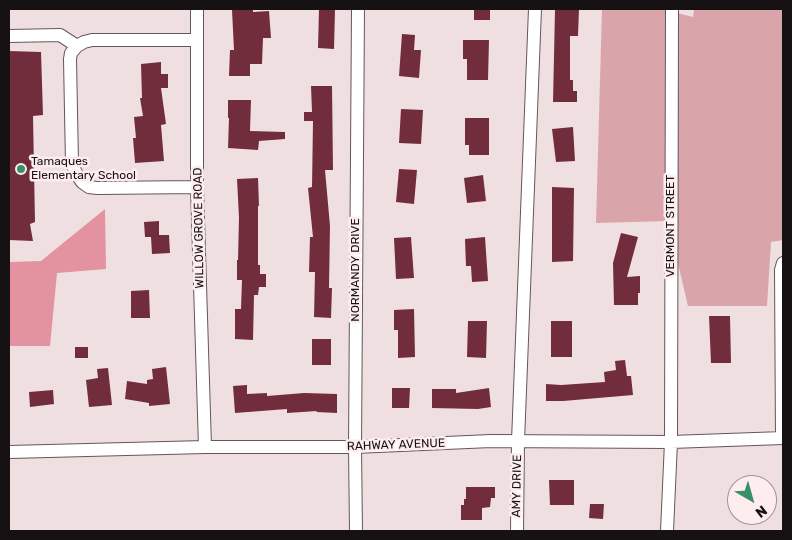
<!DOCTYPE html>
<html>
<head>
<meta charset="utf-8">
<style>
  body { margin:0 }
  #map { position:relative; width:792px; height:540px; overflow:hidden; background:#efdfe1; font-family:Rubik,sans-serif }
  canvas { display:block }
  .frame { position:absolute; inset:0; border:10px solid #161112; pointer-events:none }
  .north { position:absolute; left:727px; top:475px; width:50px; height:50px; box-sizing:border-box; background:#fdedee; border:1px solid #a19596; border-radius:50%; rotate:142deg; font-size:14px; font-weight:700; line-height:20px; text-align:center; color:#161112 }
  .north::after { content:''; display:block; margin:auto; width:18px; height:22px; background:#379066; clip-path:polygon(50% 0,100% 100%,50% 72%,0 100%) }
</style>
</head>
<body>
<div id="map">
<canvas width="792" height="540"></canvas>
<div class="frame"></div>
<div class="north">N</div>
</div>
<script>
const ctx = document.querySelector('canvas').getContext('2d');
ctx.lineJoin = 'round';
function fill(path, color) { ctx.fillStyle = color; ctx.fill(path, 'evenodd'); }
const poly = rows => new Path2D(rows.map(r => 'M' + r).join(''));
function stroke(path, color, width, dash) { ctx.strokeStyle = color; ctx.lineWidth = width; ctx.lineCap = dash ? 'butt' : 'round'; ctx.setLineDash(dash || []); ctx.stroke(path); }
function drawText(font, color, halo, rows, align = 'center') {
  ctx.font = font + ' Rubik,sans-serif'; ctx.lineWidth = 5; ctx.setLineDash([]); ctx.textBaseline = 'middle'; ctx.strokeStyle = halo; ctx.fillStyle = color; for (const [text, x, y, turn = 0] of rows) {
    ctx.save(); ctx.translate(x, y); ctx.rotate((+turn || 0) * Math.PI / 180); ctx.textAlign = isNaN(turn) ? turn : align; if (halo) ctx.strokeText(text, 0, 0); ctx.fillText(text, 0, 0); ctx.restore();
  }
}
const green = poly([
  [602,9,677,9,677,13,693,17,694,9,783,9,783,240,771,242,767,306,688,306,668,221,596,223]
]);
const forest = poly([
  [105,209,106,269,57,273,50,346,9,346,9,262,41,261]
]);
const building = poly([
  [253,9,253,12,269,11,271,38,263,38,262,64,250,64,250,76,229,76,230,50,234,50,232,10],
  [319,9,335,9,334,49,318,48],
  [474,9,490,9,490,20,474,20],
  [560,9,579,9,578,36,570,36,570,80,573,80,573,91,577,91,577,102,553,102,555,10,560,10],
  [402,34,415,35,414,50,421,50,419,78,399,76],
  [463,40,489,40,488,80,467,80,467,59,463,59],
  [9,51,41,52,43,115,33,116,35,222,30,224,33,241,9,240],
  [161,62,161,74,168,74,168,88,161,88,166,124,161,125,164,161,135,163,133,138,136,138,134,117,143,116,140,98,142,98,141,64],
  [311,86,332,86,333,170,325,170,330,226,329,288,332,288,331,318,314,317,315,272,309,272,310,237,313,237,308,188,312,187,313,121,304,121,304,112,312,112],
  [228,100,251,100,250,131,285,132,285,139,259,141,258,150,228,148,229,118,228,118],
  [401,109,423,110,421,144,399,143],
  [465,118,489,118,489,155,469,155,469,145,465,145],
  [573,127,575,161,556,162,552,129],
  [399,169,417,170,414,204,396,202],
  [483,175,486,201,467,203,464,178],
  [258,178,259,206,258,206,258,265,260,265,260,274,266,274,266,287,259,287,258,295,254,295,253,340,235,339,235,309,241,309,242,280,237,280,237,260,238,260,239,218,237,179],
  [552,187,574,188,573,261,552,262],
  [159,221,159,235,169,235,170,253,152,254,151,237,145,237,144,222],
  [621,233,638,237,627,277,640,276,640,293,638,293,638,305,614,305,613,263],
  [411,237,414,278,396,279,394,238],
  [485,237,488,281,472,282,471,266,466,266,465,239],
  [149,290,150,318,131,318,131,291],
  [414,309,415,357,398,358,398,330,394,330,394,310],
  [709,316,730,316,731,363,711,363],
  [468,321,487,321,486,358,467,357],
  [551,321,572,321,572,357,551,357],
  [312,339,331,339,331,365,312,365],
  [75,347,88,347,88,358,75,358],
  [625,360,627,376,631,376,633,395,563,401,546,401,546,384,561,385,605,382,604,372,616,370,615,361],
  [166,367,170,404,149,406,149,403,125,399,127,381,147,384,147,380,153,379,152,369],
  [108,368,112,405,89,407,86,380,98,378,97,369],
  [247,385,247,394,267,393,267,396,304,393,337,394,337,413,316,412,317,411,287,413,287,409,235,413,233,386],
  [392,388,410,388,409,408,392,408],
  [489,388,491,407,478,409,432,408,432,389,456,389,456,393],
  [53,390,54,404,30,407,29,392],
  [549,480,574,480,574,505,550,505],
  [466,487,495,487,495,498,491,498,490,507,482,508,482,520,461,520,461,505,464,505,464,499,466,499],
  [590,504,604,504,603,519,589,518]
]);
const minor = poly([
  [197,9,197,187,205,447],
  [9,36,60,35,77,46],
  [196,40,92,40,84,42,77,46,71,53,70,59,72,164,76,173,82,182,89,187,97,188,197,187],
  [782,438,781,270,783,263],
  [9,452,205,447,355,447,491,441,671,442,783,438],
  [356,531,355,447,358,9],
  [517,531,518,441,535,9],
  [667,531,671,442,672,9]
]);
const markers = [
  [21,169,5,"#379066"]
];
const poiNames = [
  ["Tamaques",31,162],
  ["Elementary School",31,176]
];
const streetNames = [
  ["VERMONT STREET",671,226,-90],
  ["WILLOW GROVE ROAD",199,228,-91],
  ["NORMANDY DRIVE",356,270,-90],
  ["RAHWAY AVENUE",396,445,-2],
  ["AMY DRIVE",517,486,-89]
];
fill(green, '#daa4ab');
fill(forest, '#e3939f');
fill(building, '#722d3c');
stroke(minor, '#645759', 14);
stroke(minor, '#fff', 12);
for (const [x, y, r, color] of markers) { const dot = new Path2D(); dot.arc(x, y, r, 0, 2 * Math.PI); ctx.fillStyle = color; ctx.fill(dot); stroke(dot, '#fdedee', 2); }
drawText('12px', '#161112', '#fdedee', poiNames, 'left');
drawText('12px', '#161112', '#fdedee', streetNames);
</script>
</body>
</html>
